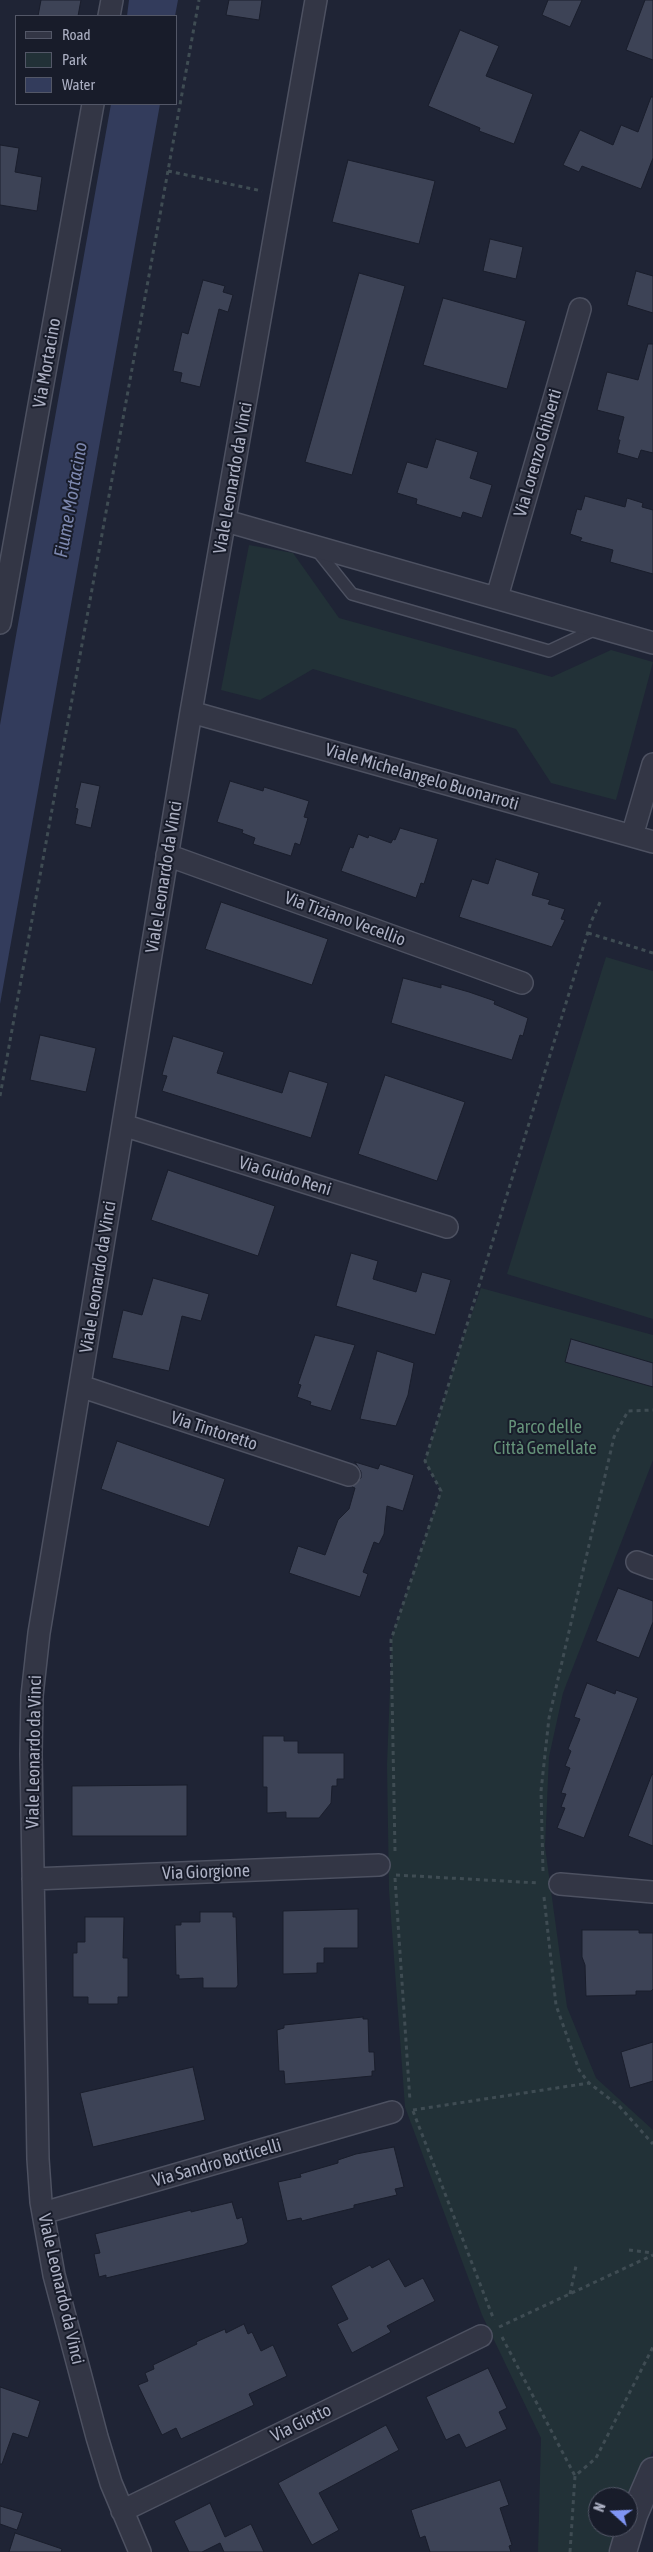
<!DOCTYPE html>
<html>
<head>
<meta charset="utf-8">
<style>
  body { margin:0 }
  #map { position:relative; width:653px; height:2552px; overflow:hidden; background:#1f2435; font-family:"Asap Condensed",sans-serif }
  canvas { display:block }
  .legend { position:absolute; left:15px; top:15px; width:162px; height:90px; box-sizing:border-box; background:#181c2a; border:1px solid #535767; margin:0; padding:6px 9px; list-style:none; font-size:15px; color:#acb0c3 }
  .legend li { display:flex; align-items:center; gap:10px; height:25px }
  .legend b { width:25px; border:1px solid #535767 }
  .north { position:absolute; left:588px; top:2487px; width:50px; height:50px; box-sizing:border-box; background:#181c2a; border:1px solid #535767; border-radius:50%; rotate:290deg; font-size:14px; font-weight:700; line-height:20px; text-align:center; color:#acb0c3 }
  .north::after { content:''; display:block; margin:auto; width:18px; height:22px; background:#8095f4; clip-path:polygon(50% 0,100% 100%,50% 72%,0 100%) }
</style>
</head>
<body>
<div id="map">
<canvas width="653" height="2552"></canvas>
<ul class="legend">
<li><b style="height:6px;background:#333645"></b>Road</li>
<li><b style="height:14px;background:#223137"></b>Park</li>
<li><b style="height:14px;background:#333c5c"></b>Water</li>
</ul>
<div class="north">N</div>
</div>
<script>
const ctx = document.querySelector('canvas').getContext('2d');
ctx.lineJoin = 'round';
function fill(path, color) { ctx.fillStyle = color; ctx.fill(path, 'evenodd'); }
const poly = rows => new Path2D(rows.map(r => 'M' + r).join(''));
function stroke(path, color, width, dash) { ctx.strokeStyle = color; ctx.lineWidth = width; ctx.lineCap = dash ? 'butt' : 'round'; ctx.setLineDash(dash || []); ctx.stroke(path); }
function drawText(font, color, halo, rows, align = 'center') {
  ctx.font = font + ' "Asap Condensed",sans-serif'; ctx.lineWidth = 4; ctx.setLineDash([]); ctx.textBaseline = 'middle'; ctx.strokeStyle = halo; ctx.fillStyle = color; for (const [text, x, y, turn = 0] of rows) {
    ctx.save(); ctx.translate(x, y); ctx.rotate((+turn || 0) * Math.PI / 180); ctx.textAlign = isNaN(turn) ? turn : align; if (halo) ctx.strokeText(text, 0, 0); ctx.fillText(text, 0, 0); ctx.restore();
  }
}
const green = poly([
  [249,545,293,553,339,618,552,677,611,650,653,662,616,800,551,783,516,729,313,669,260,700,221,690],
  [606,957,653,971,653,1319,507,1274],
  [481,1288,653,1335,653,1460,563,1693,549,1757,545,1847,567,2007,596,2078,653,2130,653,2451,628,2497,598,2497,598,2527,619,2527,610,2552,538,2552,541,2438,482,2315,405,2107,389,1890,387,1765,392,1637,441,1491,425,1461,465,1333]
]);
const water = poly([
  [129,0,178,0,175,16,127,16],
  [111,104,160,104,0,1004,0,725]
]);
const building = poly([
  [41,0,81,0,78,16,38,16,41,0],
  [229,0,262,0,259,20,226,15,229,0],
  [548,0,582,0,570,27,542,15,548,0],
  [645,0,653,0,653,60,626,50,645,0],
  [460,30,499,46,486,76,533,94,514,144,479,131,480,128,428,106,460,30],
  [651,97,653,97,653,158,641,189,582,166,579,172,563,165,580,130,613,145,621,125,638,132,651,97],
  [0,145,19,148,15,172,42,177,37,211,0,205,0,145],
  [348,160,435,181,419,244,332,222,348,160],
  [490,239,523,247,516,279,483,271,490,239],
  [636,271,653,276,653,313,627,305,636,271],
  [359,273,405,286,352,475,305,462,359,273],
  [203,280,225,286,223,292,233,295,228,312,219,309,200,387,180,382,182,373,173,371,182,332,188,334,203,280],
  [443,298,526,321,507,389,423,365,443,298],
  [648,344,653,344,653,453,641,450,638,459,617,453,620,440,618,440,624,417,597,410,607,372,638,380,648,344],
  [436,439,478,452,470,478,492,485,482,518,463,512,461,518,416,504,417,499,397,493,407,462,427,468,436,439],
  [585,496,625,507,627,498,643,503,642,507,653,510,653,574,610,562,613,550,580,541,582,538,570,534,577,509,581,510,585,496],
  [230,781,263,791,264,787,309,801,304,817,308,818,300,845,295,843,291,856,253,844,255,838,242,833,243,830,217,822,230,781],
  [81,782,100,786,91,828,75,824,78,809,75,808,81,782],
  [400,828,438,839,424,884,421,883,416,898,341,871,350,847,353,848,358,834,368,838,369,835,391,843,393,839,395,840,400,828],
  [496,859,539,873,532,895,550,900,548,904,565,909,561,919,565,920,552,947,459,917,472,879,488,884,496,859],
  [221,902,328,939,312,985,205,949,221,902],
  [403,978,441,988,441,984,469,992,495,1001,494,1004,528,1018,523,1036,520,1035,512,1060,391,1023,403,978],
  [40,1035,96,1048,86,1092,30,1080,40,1035],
  [173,1036,224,1052,217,1073,282,1093,289,1071,328,1083,311,1138,162,1091,167,1076,162,1075,173,1036],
  [385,1075,465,1102,437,1181,358,1154,385,1075],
  [168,1170,275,1206,258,1256,151,1220,168,1170],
  [351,1253,378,1261,373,1279,416,1292,422,1272,451,1280,435,1335,336,1306,351,1253],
  [153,1278,209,1294,201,1321,182,1316,169,1371,112,1358,123,1310,142,1315,153,1278],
  [315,1335,355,1345,331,1411,310,1405,311,1402,297,1397,301,1385,298,1384,315,1335],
  [571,1339,653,1363,653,1387,565,1362,571,1339],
  [377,1351,414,1363,408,1395,396,1426,360,1419,377,1351],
  [117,1441,225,1479,209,1527,101,1489,117,1441],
  [355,1462,378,1469,380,1464,414,1475,403,1511,387,1506,384,1534,379,1544,374,1542,363,1572,368,1574,360,1597,289,1573,298,1546,325,1555,338,1520,349,1509,355,1488,352,1487,361,1478,361,1472,355,1462],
  [618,1588,653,1601,653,1622,639,1658,596,1641,618,1588],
  [587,1683,615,1694,616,1690,638,1698,584,1838,557,1828,565,1808,561,1807,566,1794,561,1793,570,1768,565,1766,571,1751,568,1749,580,1719,574,1717,587,1683],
  [263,1736,284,1736,284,1741,298,1741,298,1753,344,1753,344,1779,337,1779,337,1786,332,1786,331,1803,319,1818,286,1818,286,1812,267,1813,267,1787,263,1787,263,1736],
  [652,1774,653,1775,653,1846,628,1836,652,1774],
  [187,1785,187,1836,72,1836,72,1786,187,1785],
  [358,1909,358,1948,324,1948,324,1963,317,1963,317,1973,283,1974,283,1911,358,1909],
  [200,1912,233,1912,233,1917,236,1917,238,1985,236,1988,203,1988,203,1978,179,1979,179,1975,176,1975,175,1925,181,1925,181,1922,200,1922,200,1912],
  [85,1917,124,1917,123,1958,128,1958,128,1997,118,1997,118,2004,88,2004,88,1997,73,1997,73,1953,77,1953,77,1942,85,1942,85,1917],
  [582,1930,639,1930,639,1933,653,1933,653,1989,651,1991,636,1991,636,1995,586,1996,585,1965,582,1957,582,1930],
  [363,2017,363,2019,368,2019,369,2052,374,2052,375,2071,372,2071,372,2076,285,2084,284,2071,279,2071,277,2030,284,2028,284,2025,363,2017],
  [653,2042,653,2081,630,2088,621,2052,653,2042],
  [193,2067,205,2120,93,2147,80,2093,193,2067],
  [394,2147,404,2187,395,2189,397,2195,354,2205,354,2208,321,2216,302,2221,301,2218,287,2221,278,2182,301,2177,300,2174,338,2163,338,2160,356,2154,394,2147],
  [232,2202,237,2219,242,2217,248,2242,244,2245,106,2278,106,2275,99,2277,94,2254,100,2253,95,2234,191,2210,191,2212,232,2202],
  [389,2259,405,2287,423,2278,435,2301,387,2326,391,2332,352,2353,337,2324,348,2319,331,2286,370,2265,372,2268,389,2259],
  [244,2324,248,2334,252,2332,261,2351,273,2345,287,2376,249,2394,254,2405,181,2439,176,2428,162,2435,138,2385,148,2381,145,2373,154,2369,153,2365,197,2344,196,2342,225,2329,226,2333,244,2324],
  [488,2368,507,2408,499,2412,507,2429,466,2448,459,2434,446,2440,426,2397,488,2368],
  [0,2387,40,2401,28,2438,13,2433,2,2464,0,2464,0,2387],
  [386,2425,399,2450,319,2493,339,2530,312,2545,278,2483,386,2425],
  [500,2480,509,2505,500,2508,512,2545,509,2546,511,2552,430,2552,425,2536,420,2538,411,2510,500,2480],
  [210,2503,225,2537,251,2524,264,2552,224,2552,220,2543,202,2552,189,2552,174,2521,210,2503],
  [0,2506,23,2513,17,2530,0,2524,0,2506],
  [15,2533,62,2549,61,2552,9,2552,15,2533]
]);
const path = poly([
  [168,171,262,191],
  [588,933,653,953],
  [0,1096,199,0],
  [395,1851,391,1640,441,1491,425,1461,591,922,601,900],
  [543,1871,541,1791,549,1718,614,1437,628,1411,653,1410],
  [396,1875,539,1883],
  [395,1878,410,2101],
  [544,1897,556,2005,579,2070,589,2083],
  [413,2110,589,2083,619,2106,653,2144],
  [413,2111,494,2320],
  [629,2250,653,2253],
  [570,2294,576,2266],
  [499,2327,653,2255],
  [502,2337,575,2476],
  [570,2552,575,2476,596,2458,653,2347]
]);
const service = poly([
  [316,549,352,594,549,651,598,628]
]);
const minor = poly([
  [109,16,112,0],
  [226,521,653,643],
  [497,597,580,309],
  [0,623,93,104],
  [191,712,653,842],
  [632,836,653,764],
  [167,855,522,983],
  [123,1125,447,1227],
  [80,1386,349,1475],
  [637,1562,653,1568],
  [33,1879,379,1865],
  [560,1884,653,1892],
  [43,2213,392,2112],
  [122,2511,481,2336],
  [140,2552,111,2483,97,2437,54,2275,41,2202,38,2159,31,1754,32,1696,39,1633,191,712,316,0]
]);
const tertiary = poly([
  [623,2552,634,2515,653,2471]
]);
const streetNames = [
  ["Via Mortacino",47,363,-80],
  ["Via Lorenzo Ghiberti",538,453,-74],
  ["Viale Leonardo da Vinci",233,478,-80],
  ["Viale Michelangelo Buonarroti",422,777,16],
  ["Viale Leonardo da Vinci",164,877,-81],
  ["Via Tiziano Vecellio",345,919,20],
  ["Via Guido Reni",285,1176,17],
  ["Viale Leonardo da Vinci",98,1277,-81],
  ["Via Tintoretto",214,1431,18],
  ["Viale Leonardo da Vinci",34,1752,-89],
  ["Via Giorgione",206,1872,-2],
  ["Via Sandro Botticelli",217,2163,-16],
  ["Viale Leonardo da Vinci",61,2289,77],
  ["Via Giotto",301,2423,-26]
];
const parkNames = [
  ["Parco delle",545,1427],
  ["Città Gemellate",545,1448]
];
const waterNames = [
  ["Fiume Mortacino",71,500,-80]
];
fill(green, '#223137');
fill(water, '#333c5c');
fill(building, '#3d4356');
stroke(building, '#1a1e2c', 1);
stroke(service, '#4d5161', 14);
stroke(minor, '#4d5161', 24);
stroke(tertiary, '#4d5161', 29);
stroke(path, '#3f4c53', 3, [4, 4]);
stroke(service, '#333645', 11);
stroke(minor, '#333645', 21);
stroke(tertiary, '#333645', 26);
drawText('18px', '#acb0c3', '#181c2a', streetNames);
drawText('18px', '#659279', '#181c2a', parkNames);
drawText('italic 19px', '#7d88af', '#181c2a', waterNames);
</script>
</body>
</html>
